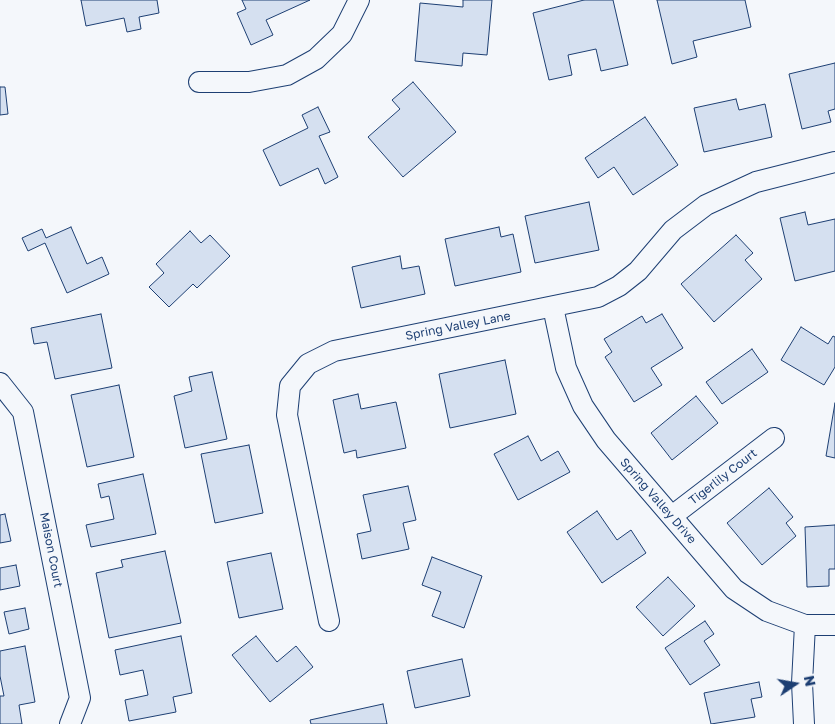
<!DOCTYPE html>
<html>
<head>
<meta charset="utf-8">
<style>
  body { margin:0 }
  #map { position:relative; width:835px; height:724px; overflow:hidden; background:#f4f7fb; font-family:"Golos Text",sans-serif }
  canvas { display:block }
  .north { position:absolute; left:770px; top:659px; width:50px; height:50px; -webkit-text-stroke:4px #f4f7fb; paint-order:stroke; rotate:78deg; font-size:14px; font-weight:700; line-height:20px; text-align:center; color:#1d3f73 }
  .north::after { content:''; display:block; margin:auto; width:18px; height:22px; background:#1d3f73; clip-path:polygon(50% 0,100% 100%,50% 72%,0 100%) }
</style>
</head>
<body>
<div id="map">
<canvas width="835" height="724"></canvas>
<div class="north">N</div>
</div>
<script>
const ctx = document.querySelector('canvas').getContext('2d');
ctx.lineJoin = 'round';
function fill(path, color) { ctx.fillStyle = color; ctx.fill(path, 'evenodd'); }
const poly = rows => new Path2D(rows.map(r => 'M' + r).join(''));
function stroke(path, color, width, dash) { ctx.strokeStyle = color; ctx.lineWidth = width; ctx.lineCap = dash ? 'butt' : 'round'; ctx.setLineDash(dash || []); ctx.stroke(path); }
function drawText(font, color, halo, rows, align = 'center') {
  ctx.font = font + ' "Golos Text",sans-serif'; ctx.lineWidth = 4; ctx.setLineDash([]); ctx.textBaseline = 'middle'; ctx.strokeStyle = halo; ctx.fillStyle = color; for (const [text, x, y, turn = 0] of rows) {
    ctx.save(); ctx.translate(x, y); ctx.rotate((+turn || 0) * Math.PI / 180); ctx.textAlign = isNaN(turn) ? turn : align; if (halo) ctx.strokeText(text, 0, 0); ctx.fillText(text, 0, 0); ctx.restore();
  }
}
const building = poly([
  [81,0,157,0,159,13,139,17,141,29,127,32,124,18,86,26,81,0],
  [242,0,310,0,266,20,273,35,251,45,237,13,246,9,242,0],
  [463,0,492,0,487,55,463,53,462,66,415,61,420,3,463,7,463,0],
  [584,0,613,0,628,65,601,71,596,49,568,55,572,75,549,80,533,13,584,0],
  [657,0,745,0,751,27,693,41,697,57,672,64,657,0],
  [835,63,835,109,828,111,831,122,802,129,789,74,835,63],
  [413,82,456,132,403,177,368,137,400,109,392,100,413,82],
  [0,87,5,87,8,114,0,115,0,87],
  [736,99,739,110,765,104,772,137,704,152,694,108,736,99],
  [318,107,330,132,319,136,338,177,325,184,318,168,280,186,263,150,308,128,302,115,318,107],
  [645,117,678,165,633,195,614,167,598,178,585,158,645,117],
  [589,202,599,250,535,263,525,216,589,202],
  [805,212,808,225,835,219,835,271,795,281,780,218,805,212],
  [71,227,87,264,102,257,109,274,67,293,45,243,28,251,22,238,42,229,46,238,71,227],
  [499,227,501,237,513,234,521,272,455,286,445,239,499,227],
  [190,231,201,243,210,235,230,256,197,288,193,284,169,307,149,287,164,273,156,264,190,231],
  [736,235,753,253,745,260,762,279,714,322,681,284,736,235],
  [400,256,402,269,419,266,425,294,361,308,352,267,400,256],
  [101,314,112,368,55,379,47,342,34,344,31,328,101,314],
  [662,314,683,348,651,368,662,385,634,402,605,357,612,352,604,339,642,316,646,323,662,314],
  [801,327,828,344,833,336,835,337,835,367,824,385,781,360,801,327],
  [752,349,768,372,722,404,706,382,752,349],
  [505,360,516,414,450,428,439,374,505,360],
  [212,372,227,439,185,448,174,396,192,391,189,377,212,372],
  [119,385,134,457,87,467,71,395,119,385],
  [358,394,361,409,396,402,406,448,357,458,356,450,344,453,333,400,358,394],
  [696,396,718,423,672,460,651,433,696,396],
  [835,403,835,458,826,456,835,403],
  [528,436,541,461,558,451,570,472,518,500,494,454,528,436],
  [249,445,263,513,215,523,201,454,249,445],
  [143,474,156,534,91,547,86,525,114,519,109,496,101,498,98,484,143,474],
  [408,486,416,520,403,523,409,549,362,559,357,534,371,531,363,495,408,486],
  [769,488,793,517,786,523,796,536,762,565,727,523,769,488],
  [597,511,617,540,631,530,646,553,602,583,567,532,597,511],
  [5,514,11,541,0,543,0,515,5,514],
  [835,525,835,569,829,569,829,586,807,587,805,527,835,525],
  [165,551,181,623,109,638,96,573,123,567,121,560,165,551],
  [271,553,283,609,239,618,227,562,271,553],
  [432,557,482,576,464,628,432,616,441,592,422,585,432,557],
  [16,565,20,586,0,590,0,568,16,565],
  [668,577,695,606,663,636,636,607,668,577],
  [25,608,29,629,9,634,4,612,25,608],
  [705,621,714,634,704,641,720,665,690,685,665,648,705,621],
  [181,636,192,693,173,697,176,712,129,721,125,700,148,695,143,670,120,675,115,650,181,636],
  [256,636,277,662,296,646,313,667,270,702,232,655,256,636],
  [25,646,35,702,19,705,22,724,0,724,0,696,4,696,0,676,0,651,25,646],
  [462,659,470,696,415,708,407,671,462,659],
  [759,682,762,697,751,699,755,717,711,724,704,693,759,682],
  [383,704,387,724,311,724,310,720,383,704]
]);
const minor = poly([
  [199,82,249,82,287,75,316,59,342,34,359,0],
  [553,307,566,368,583,406,606,440,734,589,767,611,805,625,835,625],
  [0,383,23,412,80,698,70,724],
  [672,516,774,438],
  [329,621,287,415,290,386,308,364,334,351,598,297,619,286,638,271,673,230,706,205,756,182,835,162],
  [804,724,802,683,805,625]
]);
const streetNames = [
  ["Spring Valley Lane",458,326,-11],
  ["Tigerlily Court",723,477,-38],
  ["Spring Valley Drive",658,501,49],
  ["Maison Court",51,550,79]
];
fill(building, '#d5e0f0');
stroke(building, '#1d3f73', 1);
stroke(minor, '#1d3f73', 22);
stroke(minor, '#f4f7fb', 20);
drawText('12px', '#1d3f73', '#f4f7fb', streetNames);
</script>
</body>
</html>
